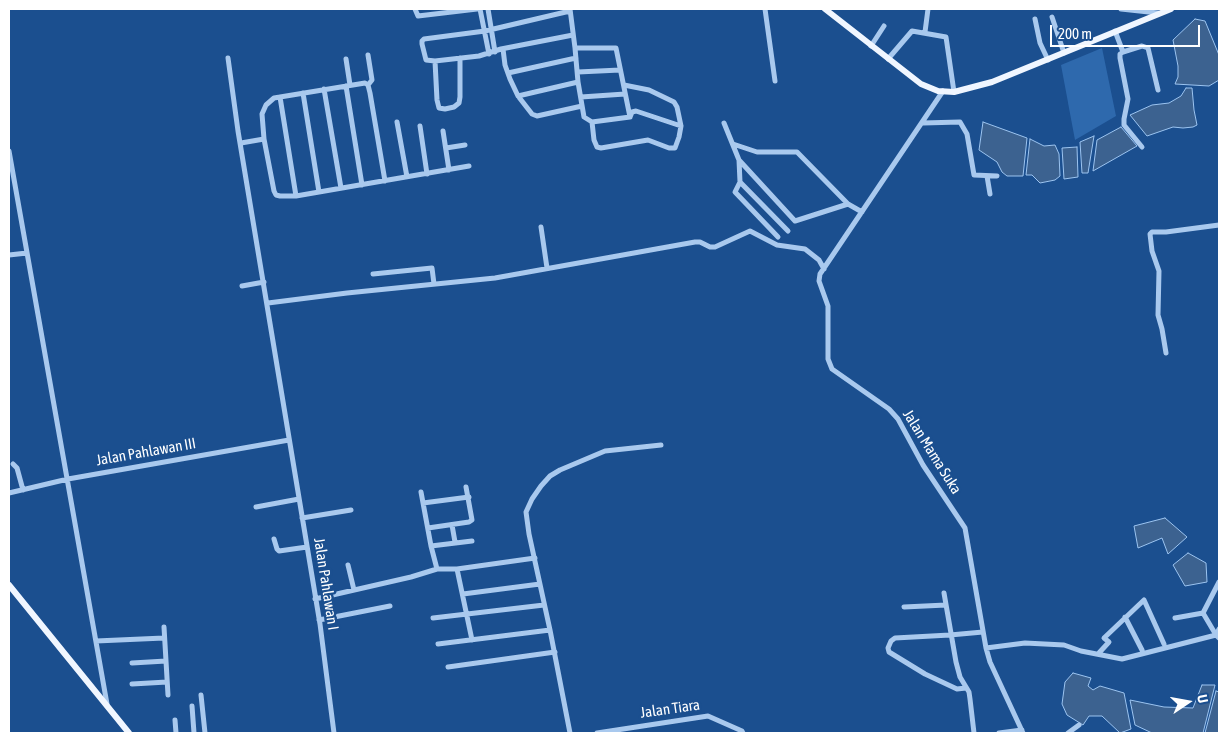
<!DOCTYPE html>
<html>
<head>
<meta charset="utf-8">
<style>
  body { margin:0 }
  #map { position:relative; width:1228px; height:742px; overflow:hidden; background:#1b4f8f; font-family:"Asap Condensed",sans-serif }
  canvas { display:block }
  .frame { position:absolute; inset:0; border:10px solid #fff; pointer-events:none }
  .north { position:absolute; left:1163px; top:677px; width:50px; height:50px; -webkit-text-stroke:4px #1b4f8f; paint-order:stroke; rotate:78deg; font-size:14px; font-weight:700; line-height:20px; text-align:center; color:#fff }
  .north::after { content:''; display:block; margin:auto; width:18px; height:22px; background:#fff; clip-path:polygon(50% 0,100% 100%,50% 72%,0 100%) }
  .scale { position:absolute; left:1050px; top:25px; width:150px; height:22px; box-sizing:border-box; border:2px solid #fff; border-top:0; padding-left:6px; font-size:15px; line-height:18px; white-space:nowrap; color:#fff; -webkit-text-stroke:4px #1b4f8f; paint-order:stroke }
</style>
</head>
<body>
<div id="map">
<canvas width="1228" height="742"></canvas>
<div class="frame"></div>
<div class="north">U</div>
<div class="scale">200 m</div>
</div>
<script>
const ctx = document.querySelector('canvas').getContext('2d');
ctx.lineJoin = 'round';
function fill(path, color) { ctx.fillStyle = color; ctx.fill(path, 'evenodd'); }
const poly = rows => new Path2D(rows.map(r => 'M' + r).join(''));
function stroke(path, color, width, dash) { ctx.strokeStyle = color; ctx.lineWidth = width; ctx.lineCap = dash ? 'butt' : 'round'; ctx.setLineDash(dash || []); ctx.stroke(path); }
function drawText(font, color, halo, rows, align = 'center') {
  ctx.font = font + ' "Asap Condensed",sans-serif'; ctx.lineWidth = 5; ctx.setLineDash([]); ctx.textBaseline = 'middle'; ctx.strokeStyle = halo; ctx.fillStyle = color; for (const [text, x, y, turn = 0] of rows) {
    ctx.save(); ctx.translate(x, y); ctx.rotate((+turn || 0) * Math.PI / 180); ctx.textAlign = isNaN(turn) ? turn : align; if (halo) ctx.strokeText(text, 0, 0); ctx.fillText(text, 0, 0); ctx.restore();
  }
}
const green = poly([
  [1102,48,1116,116,1075,140,1061,65]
]);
const water = poly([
  [1195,19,1205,21,1219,55,1219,80,1209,86,1175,84,1178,77,1178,66,1173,40,1195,19],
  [1186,88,1192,88,1194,110,1197,125,1193,127,1183,128,1173,127,1147,136,1130,115,1152,105,1169,103,1181,96,1186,88],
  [983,122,1027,138,1023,176,1007,176,1002,172,997,162,979,150,983,122],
  [1121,127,1137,146,1093,171,1097,140,1121,127],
  [1094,136,1088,173,1082,173,1080,142,1094,136],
  [1030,139,1044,146,1055,145,1059,154,1060,176,1055,180,1040,183,1032,175,1026,175,1030,139],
  [1077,147,1078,177,1064,179,1062,148,1077,147],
  [1165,518,1187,537,1168,554,1162,538,1138,548,1134,526,1165,518],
  [1188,553,1206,563,1207,582,1185,586,1173,565,1188,553],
  [1073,673,1091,678,1088,686,1093,690,1100,686,1124,693,1131,729,1120,733,1102,716,1089,716,1083,725,1067,715,1062,704,1065,682,1073,673],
  [1202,685,1215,685,1203,733,1152,733,1135,725,1130,700,1164,707,1193,708,1202,685],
  [1216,691,1219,692,1219,733,1205,733,1216,691]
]);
const minor = poly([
  [415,9,418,16,477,9],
  [480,9,489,54],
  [488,9,495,52],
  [570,9,575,48,616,48,630,117,632,112,636,111,681,126],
  [765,9,775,81],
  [1121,9,1158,13],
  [570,11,485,31,424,39,422,41,422,44,426,60,435,61,479,56,501,49,573,35],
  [1052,17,1064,53],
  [1035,19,1040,43,1048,60],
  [1115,31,1123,52,1120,54,1120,58,1128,99,1124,119,1124,125,1142,147],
  [925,32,928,9],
  [871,46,884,26],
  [575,48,578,82,584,117,592,122,630,117],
  [503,49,505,65,510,79,518,96,532,114,537,116,582,106],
  [1123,52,1142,46,1148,48,1158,90],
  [228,58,238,131,320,624,334,733],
  [346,59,350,85],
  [888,59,912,31,946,37,954,92],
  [435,61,437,100,439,108,445,109,454,107,459,103,460,97,460,58],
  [578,72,620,70],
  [508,73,576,58],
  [368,85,372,80,368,55],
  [346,86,362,185],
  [324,89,341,188],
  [943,91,820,274,819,281,828,306,828,359,832,369,889,409,898,419,923,465,965,528,986,648,990,662,1023,733],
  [303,93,319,192],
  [518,96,578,82],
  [280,97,296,196],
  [581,97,625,94],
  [397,122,407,177],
  [592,122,594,140,597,147,601,148,648,140,669,148,675,148,679,137,681,126,677,107,674,102,649,90,624,85],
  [724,123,739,160,795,221,848,204,862,212],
  [923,123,960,122,967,134,974,175,997,176],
  [420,126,427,174],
  [443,131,449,170],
  [264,139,262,114,266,105,274,98,365,83,368,85,370,93,385,181],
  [241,143,264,139,274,191,276,195,280,196,296,196,469,166],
  [733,144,757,152,797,152,848,204],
  [446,148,465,145],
  [9,151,107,704],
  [739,160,740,182,788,231],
  [987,176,990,194],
  [740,182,735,192,778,237],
  [541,227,547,268],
  [9,255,27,253],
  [373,274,432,268,434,284],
  [242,286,264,282],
  [268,303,347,293,495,278,695,242,700,242,710,247,715,247,750,231,777,245,805,249,819,260,824,269],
  [1166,353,1162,329,1158,315,1159,271,1152,251,1150,234,1152,232,1166,232,1219,225],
  [13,464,17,468,23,490],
  [421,492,431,546,437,569],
  [9,493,68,479,289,440],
  [423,503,469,497],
  [256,507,299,499],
  [302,518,351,510],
  [452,525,455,542],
  [428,528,469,522,472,520,466,487],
  [274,539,277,549,279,551,307,547],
  [431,546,472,541],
  [348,565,354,590],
  [457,569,472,640],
  [1219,582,1203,613,1216,635,1219,629],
  [944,593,956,662,960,677,969,692,970,699,974,733],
  [463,594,540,584],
  [315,599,411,577,437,569,457,569,535,558],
  [904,607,946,605],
  [1125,617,1142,650],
  [433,618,544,605],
  [1175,618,1203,613],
  [319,620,390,606],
  [164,627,168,695],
  [96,641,164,638],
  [438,644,550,630],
  [986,648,1025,643,1064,645,1081,651,1122,659,1216,635,1219,638],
  [1098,654,1109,642,1104,638,1144,600,1164,644],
  [132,663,166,661],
  [448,667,555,652],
  [132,684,167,682],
  [966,688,957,689,925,674,889,652,888,648,891,641,895,638,950,635,983,632],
  [201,695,205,733],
  [192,706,194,733],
  [175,720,176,733],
  [570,733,550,630,529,534,526,512,532,499,541,486,550,476,560,470,605,451,661,445],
  [597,733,708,716,742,731,743,733],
  [999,733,1022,730],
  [1068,733,1079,725]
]);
const major = poly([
  [825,9,921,84,938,91,954,92,992,82,1171,9],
  [9,585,129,733]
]);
const streetNames = [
  ["Jalan Pahlawan III",146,452,-10],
  ["Jalan Mama Suka",932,452,58],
  ["Jalan Pahlawan I",326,584,81],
  ["Jalan Tiara",670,709,-8]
];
fill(green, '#2e69ad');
fill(water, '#3c6290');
stroke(water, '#9cc4f0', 1);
stroke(minor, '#a9c9ee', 5);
stroke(major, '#f0f6ff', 6);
drawText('15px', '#fff', '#1b4f8f', streetNames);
</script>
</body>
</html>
